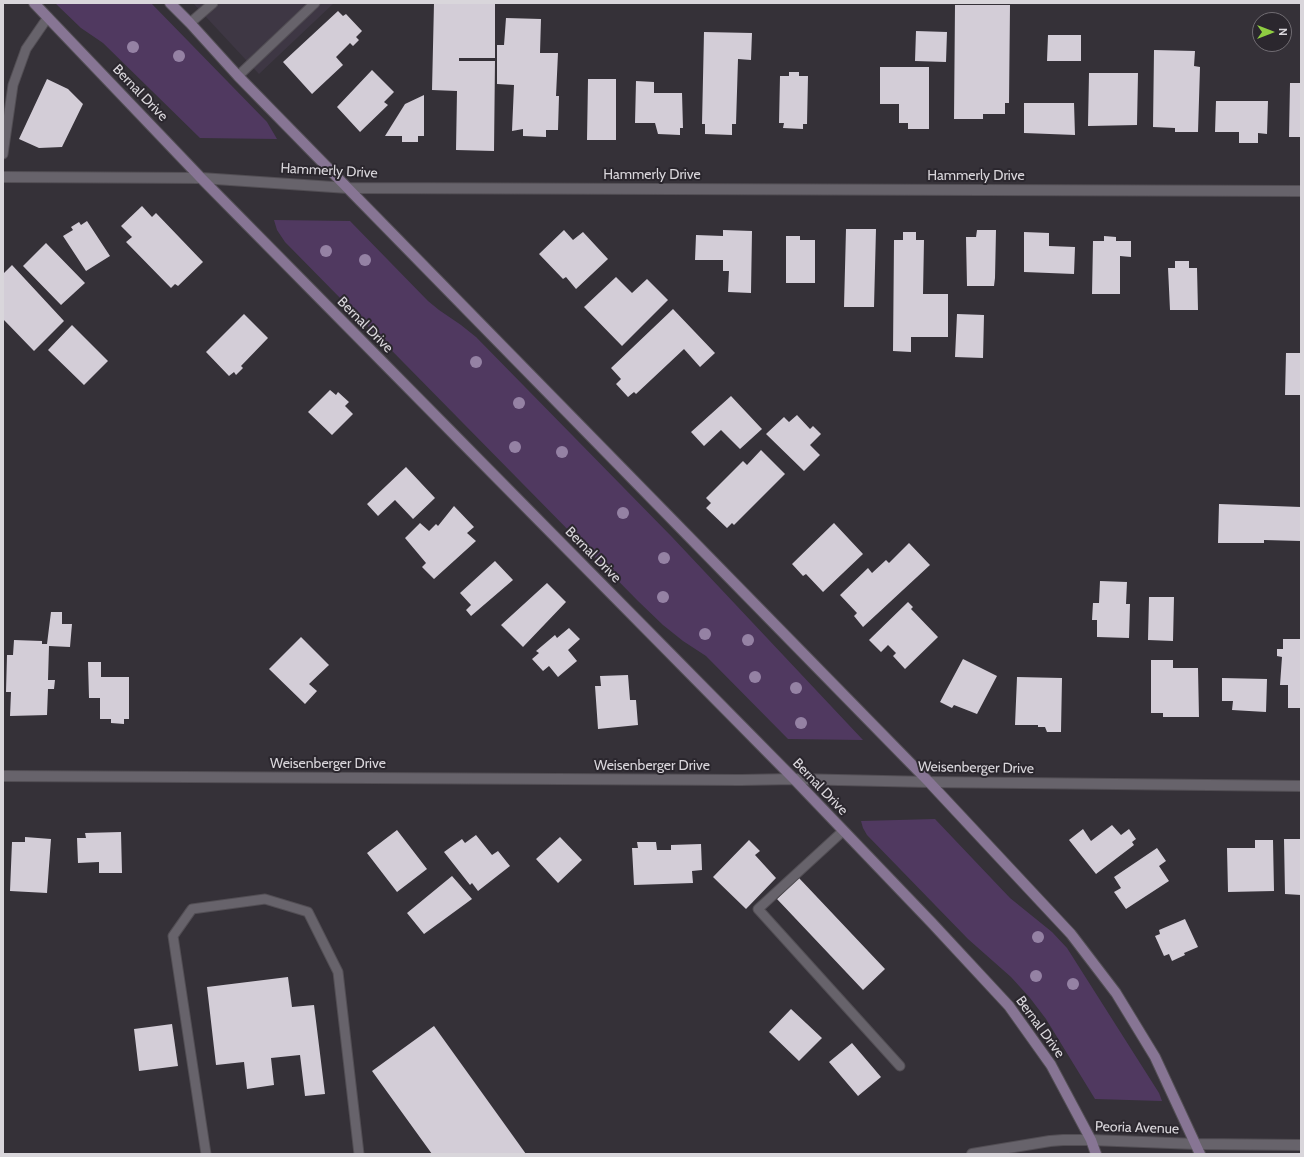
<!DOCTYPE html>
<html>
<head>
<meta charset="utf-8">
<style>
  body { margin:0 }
  #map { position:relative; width:1304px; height:1157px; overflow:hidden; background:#353138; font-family:Cabin,sans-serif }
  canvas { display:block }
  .frame { position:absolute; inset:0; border:4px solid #d9d6db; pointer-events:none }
  .north { position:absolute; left:1252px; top:12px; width:40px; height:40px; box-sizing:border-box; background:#2b272e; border:1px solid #716d73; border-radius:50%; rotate:90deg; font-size:11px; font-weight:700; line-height:16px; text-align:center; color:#d9d6db }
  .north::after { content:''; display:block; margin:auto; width:14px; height:18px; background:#8fcd42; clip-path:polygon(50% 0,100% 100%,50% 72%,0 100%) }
</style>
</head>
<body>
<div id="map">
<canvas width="1304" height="1157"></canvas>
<div class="frame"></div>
<div class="north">N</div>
</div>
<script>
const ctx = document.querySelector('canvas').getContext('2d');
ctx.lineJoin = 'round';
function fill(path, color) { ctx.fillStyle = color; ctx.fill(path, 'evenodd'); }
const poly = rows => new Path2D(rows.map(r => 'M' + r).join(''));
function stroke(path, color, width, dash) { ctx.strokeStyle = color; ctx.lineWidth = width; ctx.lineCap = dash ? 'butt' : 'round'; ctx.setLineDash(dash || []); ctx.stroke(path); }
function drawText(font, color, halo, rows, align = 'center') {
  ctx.font = font + ' Cabin,sans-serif'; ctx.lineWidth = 4; ctx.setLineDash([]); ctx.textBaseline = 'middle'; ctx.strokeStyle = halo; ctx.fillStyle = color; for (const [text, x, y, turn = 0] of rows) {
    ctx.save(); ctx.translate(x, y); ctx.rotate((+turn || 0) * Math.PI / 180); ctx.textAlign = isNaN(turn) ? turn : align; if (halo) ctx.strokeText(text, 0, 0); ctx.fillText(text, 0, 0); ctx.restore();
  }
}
const built = poly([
  [193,3,334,3,259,74]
]);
const green = poly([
  [55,3,151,3,267,122,277,139,200,138,103,43,81,28],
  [274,220,350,221,428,301,439,310,461,325,476,337,672,537,863,740,788,739,706,656,683,641,663,625,638,601,285,242,277,230],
  [935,819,1010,898,1052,932,1067,948,1159,1093,1162,1101,1095,1099,1046,1019,1030,998,1011,977,968,939,867,835,863,828,861,821]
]);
const building = poly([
  [434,3,495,3,495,58,459,58,459,61,495,61,494,151,456,150,457,91,432,90],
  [955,5,1010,5,1009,103,1005,103,1005,114,983,114,983,119,954,119],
  [338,11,343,16,346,14,362,31,356,37,359,40,353,46,350,43,336,57,343,65,312,94,283,62],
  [506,18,541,19,540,53,558,53,556,96,559,96,558,130,546,130,546,137,523,136,523,129,512,131,514,85,497,84,497,45,504,45],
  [916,31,947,32,946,62,915,61],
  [704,32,752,33,751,60,738,59,736,124,732,124,732,135,705,134,705,124,702,124],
  [1048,35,1081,35,1081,61,1047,61],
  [1154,50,1195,51,1194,66,1200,67,1198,132,1175,132,1175,128,1153,127],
  [880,67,929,67,929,129,908,129,908,123,899,123,899,104,880,104],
  [372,70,394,92,384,102,388,105,360,132,337,107],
  [789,72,799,72,799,76,808,76,807,124,803,124,803,129,783,128,784,123,779,123,780,76,789,76],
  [1089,73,1138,73,1137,125,1088,126],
  [47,79,68,89,83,104,62,147,39,148,19,139],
  [588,79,616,79,616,140,587,140],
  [636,81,654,82,654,93,682,93,683,128,680,128,680,135,658,134,655,123,635,123],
  [1290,83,1301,83,1301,137,1289,137],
  [424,95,424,136,418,136,418,142,402,142,402,136,385,136,405,104],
  [1216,101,1268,101,1267,134,1258,133,1258,143,1239,143,1239,132,1215,132],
  [1024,103,1074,103,1075,135,1024,133],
  [142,206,152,217,156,213,203,262,178,286,175,284,171,288,126,242,132,237,121,226],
  [87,221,110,256,86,271,63,236,73,230,71,227,79,222,81,225],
  [846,229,876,229,874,307,844,307],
  [564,230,573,240,583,232,608,259,576,289,566,277,563,279,539,254],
  [723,230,752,231,751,293,728,292,729,271,723,271,723,260,695,260,696,235,723,236],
  [977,230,996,230,995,278,994,286,967,286,966,237,976,237],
  [903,232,916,232,916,240,924,240,923,294,948,294,948,337,911,337,911,352,893,351,894,240,903,240],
  [1024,232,1049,233,1049,246,1075,247,1074,274,1024,272],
  [786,236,800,236,800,240,815,240,815,283,786,283],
  [1104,236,1116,237,1116,241,1131,241,1131,257,1120,256,1120,294,1092,294,1093,241,1104,241],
  [46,243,85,283,61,305,23,266],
  [1175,261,1189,261,1189,268,1197,268,1198,310,1170,310,1168,268,1175,268],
  [12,265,64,321,34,351,3,319,3,274],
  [616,277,632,293,647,279,668,300,622,346,584,307],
  [673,309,715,353,700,367,684,349,636,394,634,392,628,397,616,384,621,379,611,368],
  [244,314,268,338,241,366,243,368,236,375,234,372,229,376,206,352],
  [957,314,984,315,983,358,955,357],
  [72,325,108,361,84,385,48,350],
  [1286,353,1301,353,1301,395,1285,395],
  [330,390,336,395,338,392,349,402,345,406,353,414,332,435,308,412],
  [731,396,762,429,740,449,721,430,704,446,691,432],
  [797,415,810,429,813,426,821,434,810,445,820,455,804,471,766,434,784,417,789,422],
  [761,450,785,474,734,525,732,523,727,528,706,508,711,503,706,498,743,461,747,465],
  [406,467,435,498,413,519,395,500,378,516,367,504],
  [1219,504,1301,507,1301,541,1264,540,1264,543,1218,543],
  [454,506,474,527,467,533,476,541,434,579,422,567,426,563,405,538,420,523,429,531,436,524,438,526],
  [834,523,863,554,823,592,806,574,803,576,792,564],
  [909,543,930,565,863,627,854,616,857,613,840,595,868,568,872,573,886,560,889,563],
  [495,561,513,580,471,616,466,610,471,605,460,593],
  [1100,581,1127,582,1126,604,1130,604,1129,638,1097,637,1097,620,1092,620,1093,603,1099,603],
  [547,583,566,602,523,647,501,625],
  [1149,597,1174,597,1173,641,1148,640],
  [908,602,913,607,911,609,938,637,905,669,893,656,896,653,888,645,881,652,869,640],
  [51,612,62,612,62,624,72,624,70,647,49,646,48,680,55,680,54,689,48,689,47,715,10,716,11,692,6,692,7,655,13,655,14,640,42,641,42,644,47,644],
  [569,628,580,639,568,650,577,661,558,677,549,666,543,671,532,659,539,653,536,651,555,635,557,638],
  [301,637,329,665,309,684,317,691,305,704,269,669],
  [1283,639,1301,639,1301,708,1288,708,1288,685,1280,685,1282,657,1277,656,1277,649,1283,649],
  [963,659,997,676,977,714,954,705,952,708,940,702],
  [1151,660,1173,660,1173,668,1198,668,1199,717,1163,717,1163,713,1151,713],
  [88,662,101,662,101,677,129,677,129,719,124,719,124,724,111,723,111,719,100,719,100,698,89,698],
  [628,675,630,700,636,700,638,725,598,729,595,686,601,686,600,676],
  [1017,677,1062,678,1061,732,1047,732,1045,727,1038,727,1038,725,1015,725],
  [1222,678,1267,679,1266,712,1232,710,1233,701,1222,701],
  [1112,825,1121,835,1129,829,1136,839,1132,842,1134,845,1096,874,1069,840,1083,829,1091,841],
  [397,830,427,869,397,892,367,853],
  [121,832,122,873,99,873,99,862,78,863,77,838,86,838,85,833],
  [476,835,492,855,498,851,510,866,478,891,472,883,470,885,444,852,462,839,465,843],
  [25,837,51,839,47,893,10,891,12,842,25,842],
  [560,837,582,860,558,883,536,859],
  [1284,839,1301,839,1301,895,1285,894],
  [749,840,760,851,755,855,776,878,746,909,713,877],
  [1255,840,1273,840,1274,891,1228,892,1227,848,1255,848],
  [637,842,656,842,657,850,671,850,671,845,701,844,702,870,692,871,693,883,634,885,632,848,638,848],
  [1157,848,1166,861,1159,866,1169,881,1126,909,1114,892,1121,888,1114,877],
  [452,876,472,899,424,934,407,913],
  [799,878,885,969,863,990,777,899],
  [1185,919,1198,947,1184,953,1185,955,1172,961,1169,954,1164,956,1155,936,1160,934,1159,930],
  [288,977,292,1007,314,1005,325,1094,305,1096,300,1055,271,1058,274,1085,247,1089,244,1062,216,1065,207,987],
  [791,1009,822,1038,799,1061,769,1032],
  [172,1024,178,1066,139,1071,134,1029],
  [434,1026,526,1154,432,1154,372,1071],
  [852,1043,881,1077,858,1096,829,1062]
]);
const lane = poly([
  [190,23,213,3],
  [238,76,315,3],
  [3,154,13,85,26,49,48,17],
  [843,831,758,909,900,1066],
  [206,1154,173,936,192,909,265,899,308,912,338,972,359,1154]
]);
const street = poly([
  [3,177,201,178,348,188,1301,191],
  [3,776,741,780,794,779,929,782,1301,786],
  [972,1154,1050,1141,1063,1140,1091,1140,1196,1144,1301,1145]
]);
const secondary = poly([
  [34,3,201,178,794,779,931,922,1009,1006,1051,1065,1091,1140,1096,1154],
  [170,3,190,23,238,76,929,782,1071,934,1116,993,1155,1057,1200,1154]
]);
const trees = [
  [133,47],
  [179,56],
  [326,251],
  [365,260],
  [476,362],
  [519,403],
  [515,447],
  [562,452],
  [623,513],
  [664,558],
  [663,597],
  [705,634],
  [748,640],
  [755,677],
  [796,688],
  [801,723],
  [1038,937],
  [1036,976],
  [1073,984]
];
const streetNames = [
  ["Bernal Drive",140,93,46],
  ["Hammerly Drive",329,171,3],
  ["Hammerly Drive",652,175],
  ["Hammerly Drive",976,176],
  ["Bernal Drive",365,325,45],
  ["Bernal Drive",593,555,45],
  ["Weisenberger Drive",328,764],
  ["Weisenberger Drive",652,766],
  ["Weisenberger Drive",976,768,1],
  ["Bernal Drive",820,787,46],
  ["Bernal Drive",1040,1027,54],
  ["Peoria Avenue",1137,1128,2]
];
fill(built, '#3e3744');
fill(green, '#503960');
fill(building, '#d3cdd7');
stroke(lane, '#524e54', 11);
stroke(street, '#524e54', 12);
stroke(secondary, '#524e54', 12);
stroke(lane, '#67636b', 9);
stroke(street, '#67636b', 10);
stroke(secondary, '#877594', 10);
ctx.fillStyle = '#9582a4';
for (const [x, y] of trees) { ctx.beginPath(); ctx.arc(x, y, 6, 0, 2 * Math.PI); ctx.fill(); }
drawText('14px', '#d9d6db', '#2b272e', streetNames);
</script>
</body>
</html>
